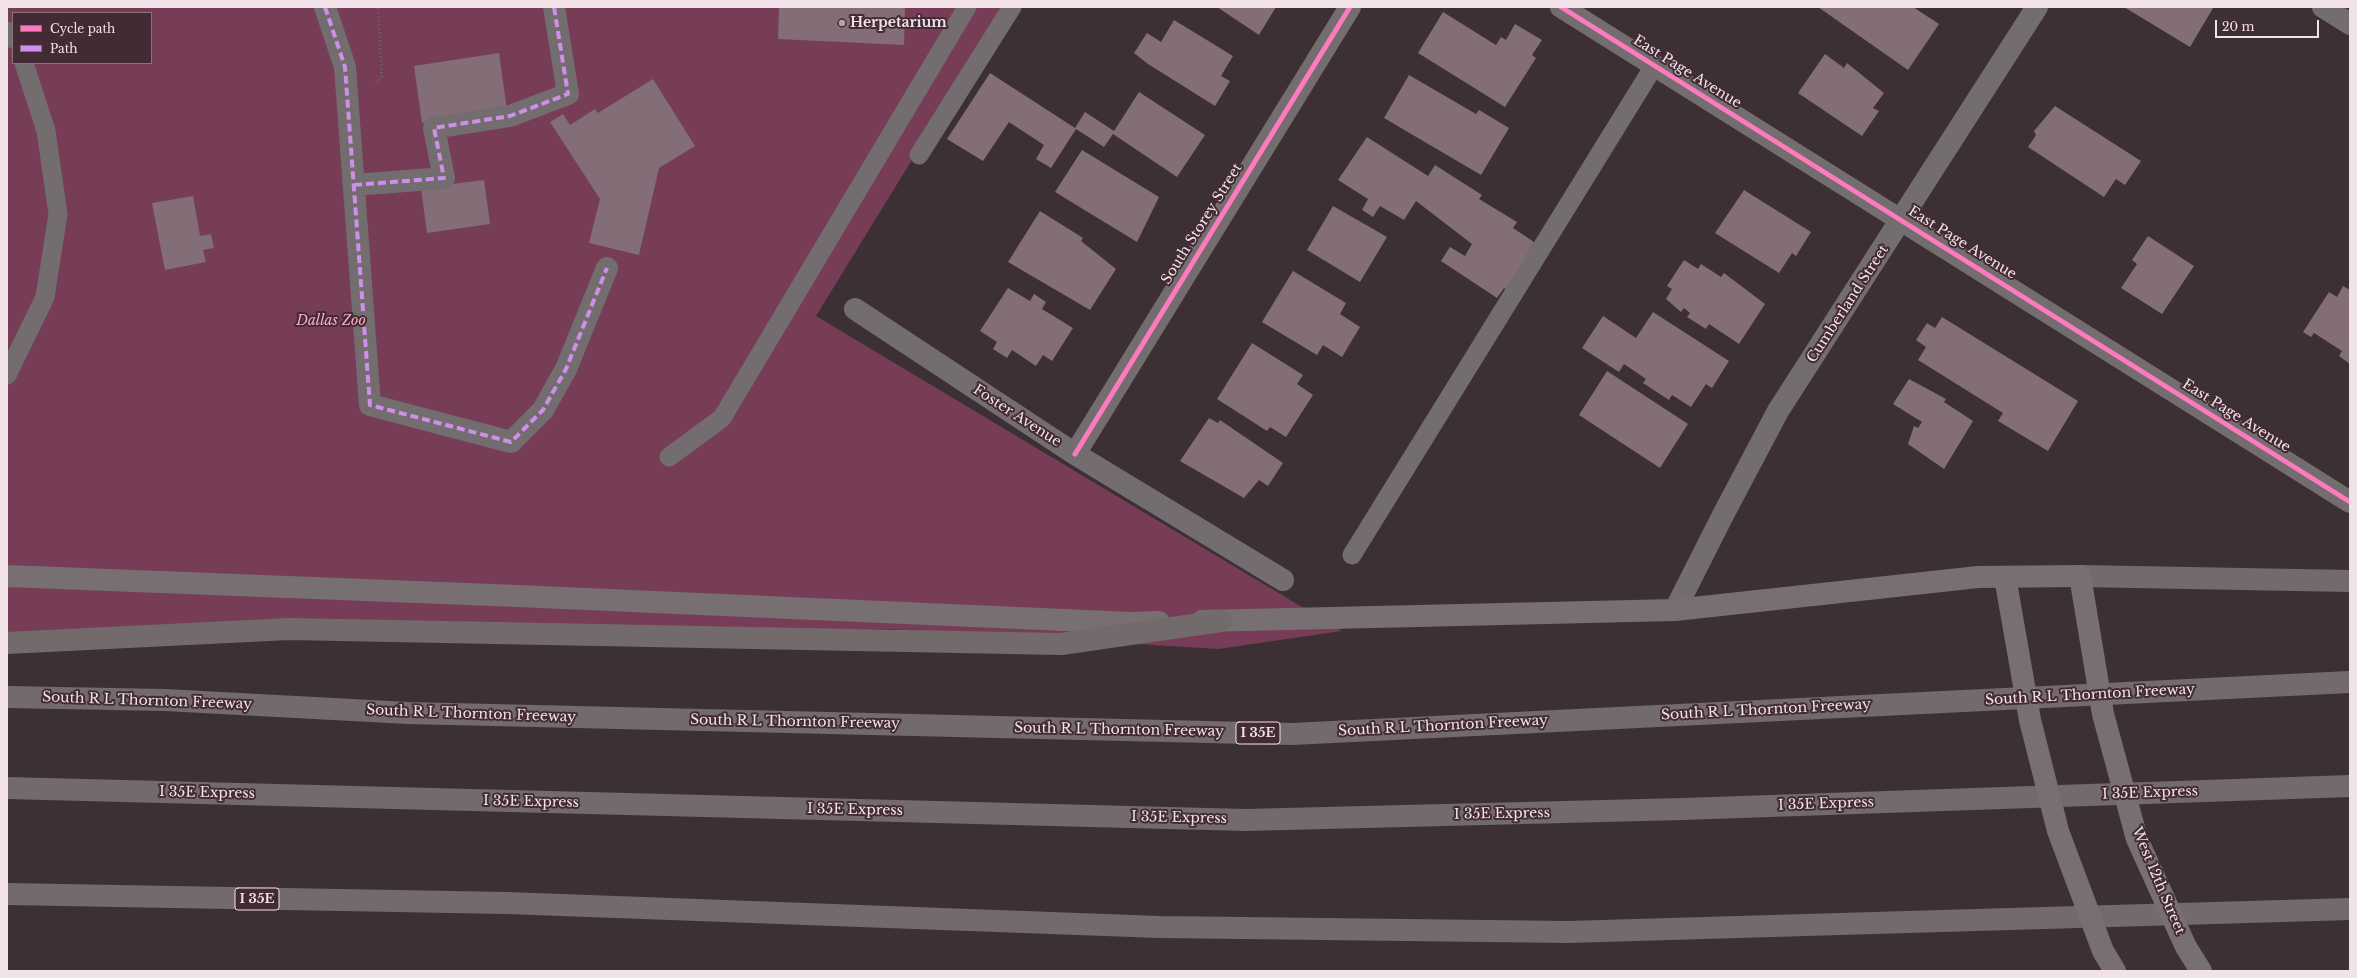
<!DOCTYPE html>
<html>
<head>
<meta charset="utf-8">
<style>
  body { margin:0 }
  #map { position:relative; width:2357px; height:978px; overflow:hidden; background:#3d3035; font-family:"Libre Baskerville",serif }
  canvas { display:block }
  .frame { position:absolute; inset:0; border:8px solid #f1e2e7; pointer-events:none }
  .legend { position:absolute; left:12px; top:12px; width:140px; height:52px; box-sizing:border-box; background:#422b34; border:1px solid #88747c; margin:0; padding:5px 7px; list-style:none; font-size:12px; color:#f1e2e7 }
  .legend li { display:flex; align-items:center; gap:8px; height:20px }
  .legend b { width:20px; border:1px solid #88747c }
  .scale { position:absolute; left:2215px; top:20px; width:104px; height:18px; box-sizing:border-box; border:2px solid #f1e2e7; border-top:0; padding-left:5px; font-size:12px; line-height:14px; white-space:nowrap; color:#f1e2e7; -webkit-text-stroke:3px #422b34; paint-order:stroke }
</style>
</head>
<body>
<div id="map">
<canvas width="2357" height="978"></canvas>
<div class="frame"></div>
<ul class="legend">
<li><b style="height:5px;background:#fd7abc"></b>Cycle path</li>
<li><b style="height:5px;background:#ce8fe9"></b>Path</li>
</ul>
<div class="scale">20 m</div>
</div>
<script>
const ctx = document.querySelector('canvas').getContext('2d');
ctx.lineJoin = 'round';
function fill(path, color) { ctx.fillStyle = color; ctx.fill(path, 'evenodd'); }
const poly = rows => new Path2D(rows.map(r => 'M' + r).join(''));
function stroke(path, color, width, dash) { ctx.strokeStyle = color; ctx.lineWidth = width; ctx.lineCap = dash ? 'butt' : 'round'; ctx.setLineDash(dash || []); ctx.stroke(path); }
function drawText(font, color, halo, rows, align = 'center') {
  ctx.font = font + ' "Libre Baskerville",serif'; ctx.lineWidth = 4; ctx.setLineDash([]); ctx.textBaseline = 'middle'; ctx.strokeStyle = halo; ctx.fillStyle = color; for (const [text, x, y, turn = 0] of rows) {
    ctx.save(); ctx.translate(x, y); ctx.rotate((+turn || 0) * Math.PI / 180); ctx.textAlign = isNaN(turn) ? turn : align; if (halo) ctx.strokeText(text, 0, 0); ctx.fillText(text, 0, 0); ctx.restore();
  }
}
const green = poly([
  [7,7,1006,7,816,316,1342,631,1218,649,890,629,7,639],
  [13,13,151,13,151,63,13,63]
]);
const building = poly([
  [779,7,905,7,904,45,778,39],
  [1217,7,1276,7,1259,35],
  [1818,7,1913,7,1939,24,1908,70],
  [2124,7,2212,7,2213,8,2190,47],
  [1443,12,1496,45,1501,37,1506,40,1515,24,1542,40,1532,55,1536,58,1505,107,1418,53],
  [1174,20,1233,56,1221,76,1230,81,1215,106,1148,64,1134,53,1147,33,1161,42],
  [499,53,507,110,422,123,414,66],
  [1825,54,1844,68,1847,63,1884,93,1873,108,1879,111,1862,136,1798,93],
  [990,73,1075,128,1085,112,1114,131,1139,92,1205,135,1177,177,1113,134,1104,147,1076,129,1051,168,1036,159,1044,145,1009,122,983,161,947,139],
  [1409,75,1476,114,1479,110,1509,128,1481,175,1384,118],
  [653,79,695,146,659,168,639,255,589,243,600,199,550,122,563,114,570,125,595,109,598,113],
  [2055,106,2141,161,2125,185,2116,179,2104,197,2028,147,2036,135,2034,131],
  [1367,137,1428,176,1435,165,1482,195,1479,199,1517,222,1513,228,1534,242,1508,290,1504,288,1497,298,1441,261,1450,247,1465,256,1472,244,1416,201,1404,220,1380,206,1373,217,1362,210,1368,199,1338,180],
  [1082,150,1159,197,1137,242,1055,192],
  [484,180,490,224,427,233,421,188],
  [1744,190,1811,232,1796,256,1792,253,1779,273,1715,233],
  [193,196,200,236,211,234,214,248,203,250,206,262,165,270,152,203],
  [1333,206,1387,237,1360,282,1307,250],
  [1040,211,1083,238,1081,241,1116,269,1090,310,1008,262],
  [2148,236,2194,266,2162,314,2121,288,2137,264,2132,260],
  [1684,260,1698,269,1701,264,1721,277,1724,273,1765,304,1739,344,1709,324,1706,329,1687,317,1690,313,1684,308,1681,312,1666,299,1672,289,1667,286],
  [1293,271,1346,303,1340,314,1360,327,1342,357,1323,345,1317,355,1262,322],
  [2343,286,2350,290,2350,364,2339,356,2342,351,2314,333,2311,337,2303,332,2329,292,2337,297],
  [1008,288,1030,301,1034,294,1046,302,1042,309,1073,328,1052,361,1043,355,1036,366,1012,350,1007,358,993,349,997,342,980,331],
  [1653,312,1729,361,1712,388,1706,384,1691,407,1672,395,1669,400,1643,383,1646,379,1624,364,1619,372,1582,348,1603,316,1636,338],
  [1942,317,2078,401,2048,451,1998,421,2003,413,1918,360,1926,347,1916,340,1927,323,1935,328],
  [1252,343,1303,375,1297,384,1313,395,1286,437,1270,427,1267,431,1217,399],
  [1607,371,1688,424,1660,468,1579,415],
  [1909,379,1946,399,1944,402,1973,421,1944,469,1908,444,1914,426,1918,428,1922,422,1893,404],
  [1209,418,1218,423,1220,420,1283,463,1268,486,1259,480,1244,498,1180,461]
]);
const path = poly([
  [376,82,382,78,378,7]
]);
const service = poly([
  [7,31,13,39],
  [919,155,1012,7],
  [7,375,45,297,58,214,46,131,24,63],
  [669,457,722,418,967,7],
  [1352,555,1654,66]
]);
const pedestrian = poly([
  [325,7,345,67,370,405,511,442,543,410,566,369,607,268],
  [354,185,444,178,434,128,510,116,568,94,554,7]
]);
const minor = poly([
  [1561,7,2350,502],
  [2323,7,2350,24],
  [855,309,1075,454,1283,580],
  [1075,454,1350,7],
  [1675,610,1723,515,1778,411,2037,7]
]);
const secondary = poly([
  [7,576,518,596,1132,623,1159,622],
  [1202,621,1675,610,1978,577,2080,576]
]);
const motorway = poly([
  [2080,576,2350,581],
  [7,643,289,629,1061,644,1221,621],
  [7,697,165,700,408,713,1292,734,2350,682],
  [7,788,1246,820,1683,809,2350,786],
  [7,894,507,903,1160,927,1568,932,2350,909]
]);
const secondaryBridge = poly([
  [2080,576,2103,714,2137,839,2186,947,2201,971],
  [2005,577,2030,720,2058,831,2103,951,2115,971]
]);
const quiet = poly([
  [325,7,345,67,370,405,511,442,543,410,566,369,607,268],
  [354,185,444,178,434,128,510,116,568,94,554,7]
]);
const cycleway = poly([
  [1561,7,2350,502],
  [1075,454,1350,7]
]);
const markers = [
  [842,23,4,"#b2a4a9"]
];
const shields = [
  [1258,733,44],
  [257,899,44]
];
const shieldNames = [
  ["I 35E",1258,733],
  ["I 35E",257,899]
];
const poiNames = [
  ["Herpetarium",850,23]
];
const streetNames = [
  ["East Page Avenue",1687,72,32],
  ["South Storey Street",1202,224,-58],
  ["East Page Avenue",1962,243,32],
  ["Cumberland Street",1848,304,-57],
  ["Foster Avenue",1017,416,33],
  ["East Page Avenue",2236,416,32],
  ["South R L Thornton Freeway",2090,695,-3],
  ["South R L Thornton Freeway",147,701,2],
  ["South R L Thornton Freeway",1766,710,-3],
  ["South R L Thornton Freeway",471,714,2],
  ["South R L Thornton Freeway",795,722,1],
  ["South R L Thornton Freeway",1443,726,-3],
  ["South R L Thornton Freeway",1119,730,1],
  ["I 35E Express",207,793,1],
  ["I 35E Express",2150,793,-2],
  ["I 35E Express",531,802,1],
  ["I 35E Express",1826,804,-2],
  ["I 35E Express",855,810,1],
  ["I 35E Express",1502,814,-1],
  ["I 35E Express",1179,818,1],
  ["West 12th Street",2158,881,67]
];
const parkNames = [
  ["Dallas Zoo",331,321]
];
fill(green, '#773c56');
fill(building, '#836e77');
stroke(path, '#706a6c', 2.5, [1, 3]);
stroke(service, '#736d6f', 19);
stroke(pedestrian, '#736d6f', 22);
stroke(minor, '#736d6f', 22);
stroke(secondary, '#776f71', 22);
stroke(motorway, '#736a6c', 22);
stroke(secondaryBridge, '#776f71', 22);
stroke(quiet, '#ce8fe9', 4, [8, 4]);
stroke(cycleway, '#fd7abc', 5);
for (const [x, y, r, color] of markers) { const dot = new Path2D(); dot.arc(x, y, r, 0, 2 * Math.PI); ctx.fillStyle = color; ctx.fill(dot); stroke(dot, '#422b34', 1.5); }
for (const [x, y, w] of shields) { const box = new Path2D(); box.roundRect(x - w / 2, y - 11, w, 22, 3); ctx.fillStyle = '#422b34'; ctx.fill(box); stroke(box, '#f1e2e7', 1); }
drawText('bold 13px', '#f1e2e7', null, shieldNames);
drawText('bold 14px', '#f1e2e7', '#422b34', poiNames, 'left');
drawText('14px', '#f1e2e7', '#422b34', streetNames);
drawText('italic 14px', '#ffa8ca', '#422b34', parkNames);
</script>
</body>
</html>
